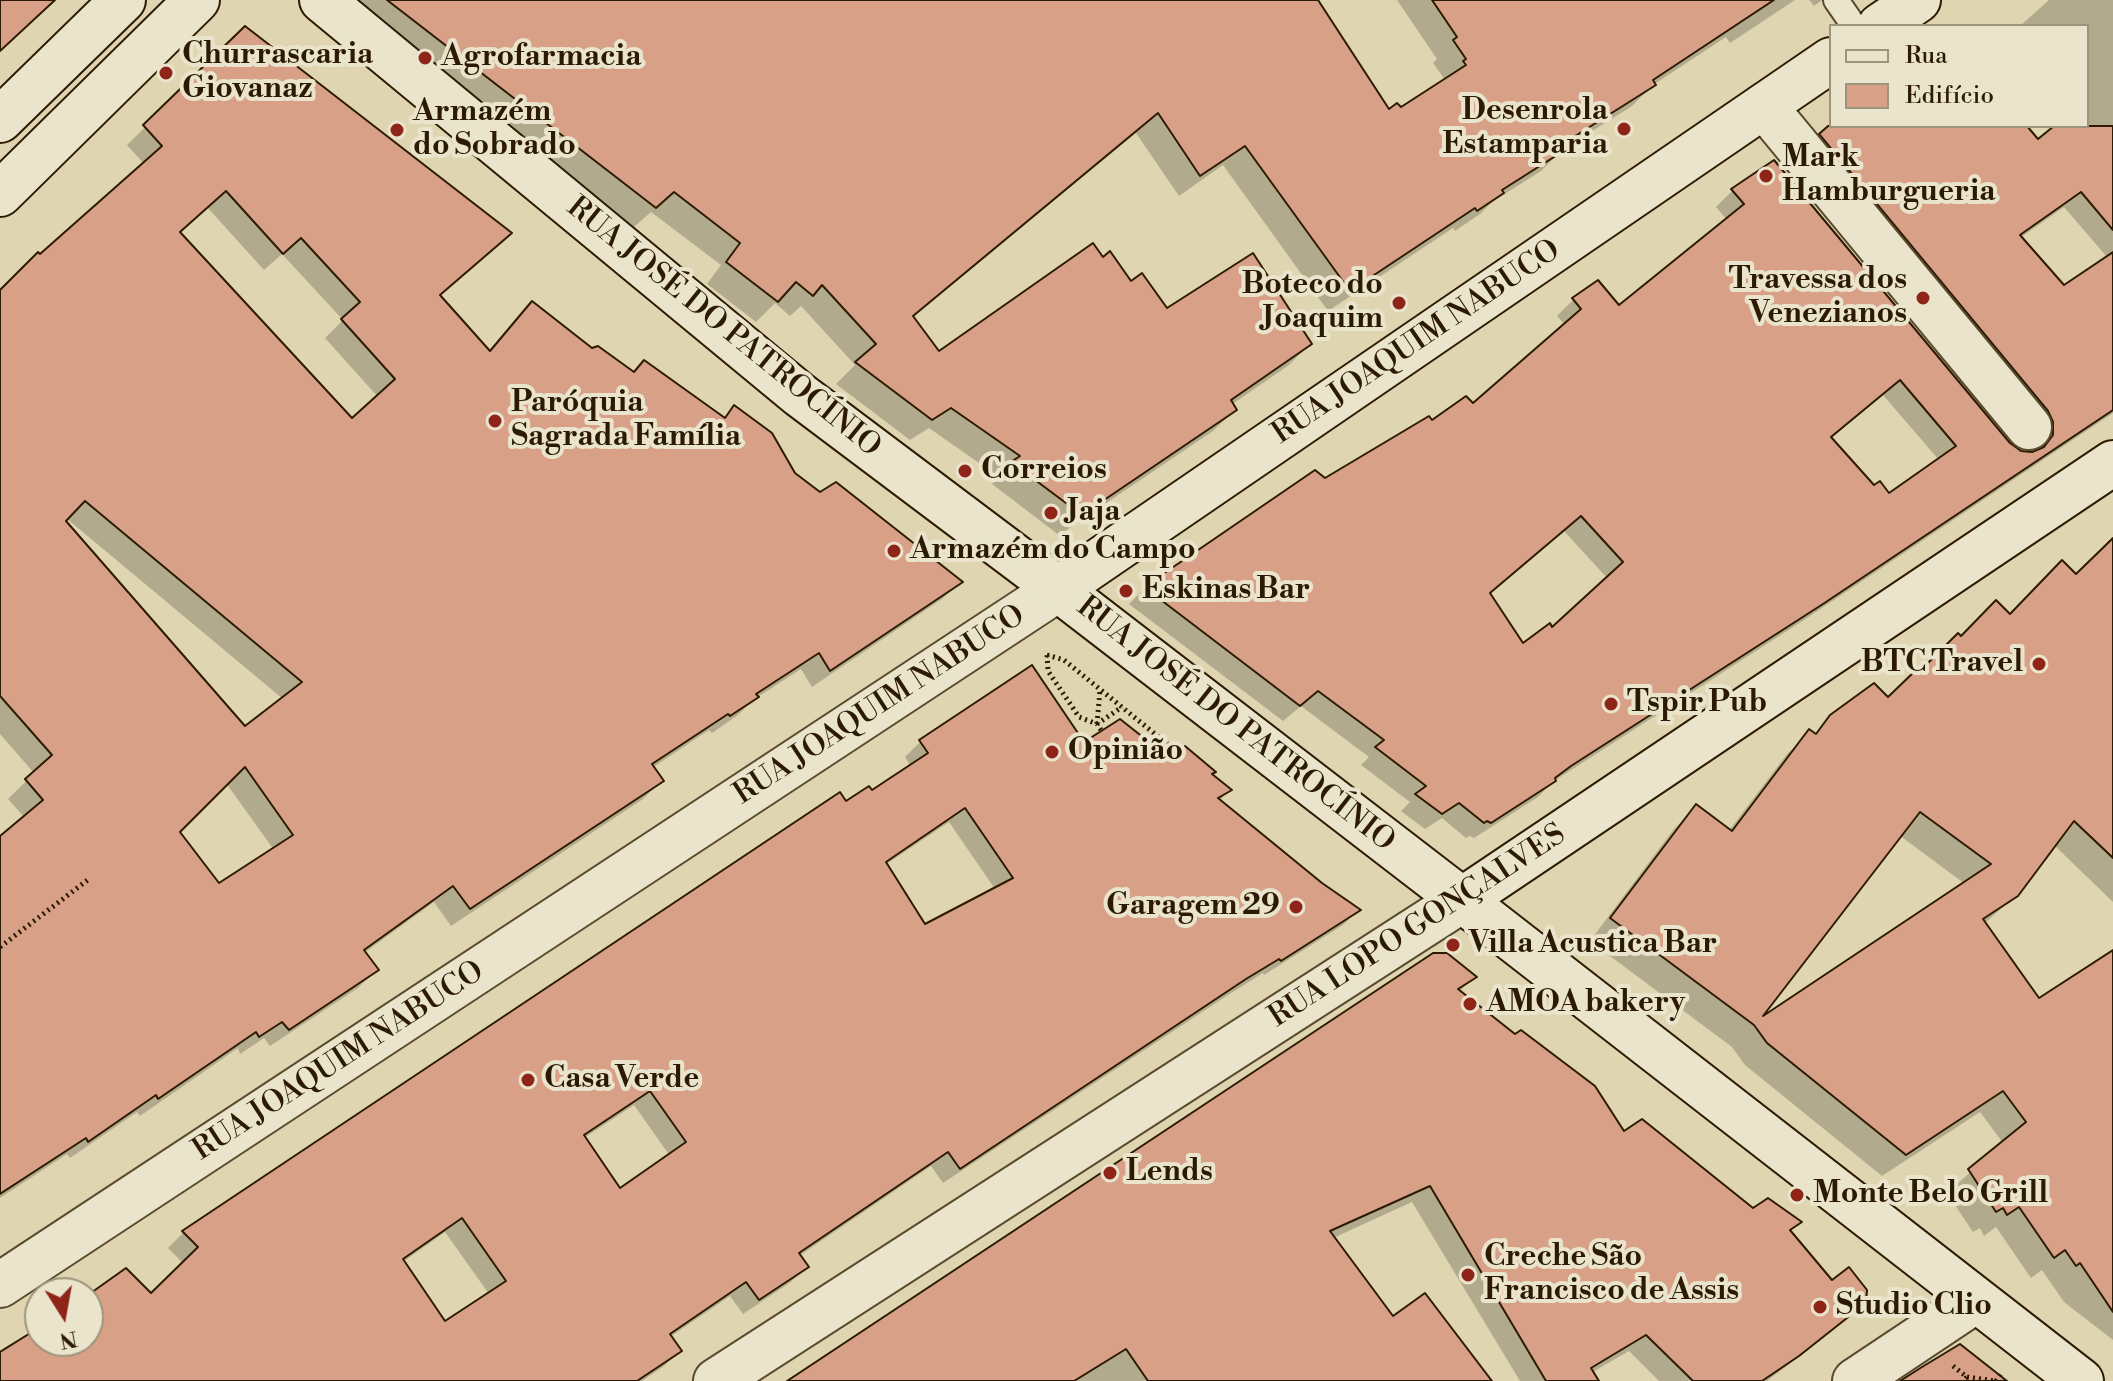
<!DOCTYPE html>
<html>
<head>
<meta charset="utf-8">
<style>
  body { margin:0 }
  #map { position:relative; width:2113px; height:1381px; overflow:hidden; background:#dfd5b0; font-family:"Libre Bodoni",serif }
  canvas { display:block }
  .legend { position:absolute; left:1829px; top:24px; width:260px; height:104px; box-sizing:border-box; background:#eae4cc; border:2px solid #9e947b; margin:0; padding:10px 14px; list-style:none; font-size:24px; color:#2c1b02 }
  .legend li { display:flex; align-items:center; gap:16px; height:40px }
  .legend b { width:40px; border:2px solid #9e947b }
  .north { position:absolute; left:24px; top:1277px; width:80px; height:80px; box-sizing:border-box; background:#eae4cc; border:2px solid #9e947b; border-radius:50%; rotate:169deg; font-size:22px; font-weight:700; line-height:32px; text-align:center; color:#2c1b02 }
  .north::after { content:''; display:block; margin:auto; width:28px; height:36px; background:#8f2418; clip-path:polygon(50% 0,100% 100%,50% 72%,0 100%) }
</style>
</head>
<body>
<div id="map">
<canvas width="2113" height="1381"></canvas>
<ul class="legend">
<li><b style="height:10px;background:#eae4cc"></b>Rua</li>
<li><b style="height:22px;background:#d8a087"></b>Edifício</li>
</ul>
<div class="north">N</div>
</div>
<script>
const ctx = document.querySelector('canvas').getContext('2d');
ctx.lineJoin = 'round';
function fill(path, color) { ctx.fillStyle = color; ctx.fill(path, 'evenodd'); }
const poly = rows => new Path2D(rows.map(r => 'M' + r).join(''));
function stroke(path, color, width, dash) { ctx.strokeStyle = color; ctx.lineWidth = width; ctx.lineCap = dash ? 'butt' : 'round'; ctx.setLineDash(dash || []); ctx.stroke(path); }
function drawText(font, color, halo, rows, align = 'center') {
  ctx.font = font + ' "Libre Bodoni",serif'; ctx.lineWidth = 8; ctx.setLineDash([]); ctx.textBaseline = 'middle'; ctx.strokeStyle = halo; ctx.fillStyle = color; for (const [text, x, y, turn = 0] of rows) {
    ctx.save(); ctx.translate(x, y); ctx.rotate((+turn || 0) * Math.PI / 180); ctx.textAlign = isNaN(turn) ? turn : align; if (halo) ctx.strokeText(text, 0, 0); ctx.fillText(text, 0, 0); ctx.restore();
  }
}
const shadow = poly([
  [336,0,1315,0,1388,112,1400,110,1445,80,1433,63,1437,59,1397,0,1795,0,1730,43,1726,37,1653,85,1632,106,1562,150,1541,171,1492,202,1480,214,1455,231,1453,228,1328,311,1223,165,1179,196,1136,133,912,318,939,353,1103,260,1167,311,1310,344,1289,365,1231,405,1235,410,1213,431,1059,535,992,484,999,477,929,428,910,440,836,384,855,365,801,306,790,316,775,303,756,322,707,284,721,265,651,212,634,227],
  [1809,0,1822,0,1814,6],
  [2049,0,2113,0,2113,413,1804,620,1554,781,1538,797,1474,838,1470,836,1466,838,1442,818,1425,829,1401,811,1410,802,1361,765,1369,757,1301,706,1283,721,1129,604,1145,588,1315,473,1325,480,1432,423,1472,406,1565,325,1557,316,1573,300,1598,283,1619,308,1727,220,1716,207,1732,191,1774,162,2008,444,2020,453,2037,452,2038,439,1804,151,1831,126,2024,126,2037,142,2057,126,2087,126,2087,26,2020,26],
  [2064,207,2107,257,2064,288,2020,238],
  [1883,395,1939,460,1888,495,1874,488,1830,439],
  [1564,531,1608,579,1552,630,1522,645,1489,594],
  [245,29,491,251,438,297,489,352,532,304,592,350,633,373,723,419,735,407,794,474,820,495,960,582,942,599,812,687,801,669,753,700,738,715,712,733,709,730,652,768,661,781,643,799,451,926,434,902,364,953,376,970,358,988,270,1046,264,1038,240,1054,238,1048,140,1116,137,1112,70,1158,67,1154,0,1198,0,839,25,818,8,799,34,773,0,734,0,292,145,165,127,145],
  [207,207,264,270,282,254,343,320,325,338,378,397,352,421,178,233],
  [66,518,283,699,245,728,63,521],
  [226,783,274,850,218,886,178,832],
  [2113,541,2113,902,2054,845,2017,894,1984,924,2038,1001,2113,966,2113,1340,2064,1302,2042,1270,2031,1278,1996,1227,1984,1236,1980,1228,1973,1232,1947,1193,2003,1143,1980,1112,1882,1176,1745,1065,1732,1047,1590,941,1674,829,1696,807,1728,832,1787,754,1810,732,1814,735,1832,717,1888,700,1960,639,2009,616,2076,577],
  [1899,835,1965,884,1756,1023],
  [920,742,1083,745,1167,760,1210,775,1229,791,1219,801,1320,884,1358,910,1343,925,1264,975,1263,973,1228,995,943,1183,931,1166,799,1256,806,1266,791,1282,743,1314,730,1296,670,1337,680,1351,664,1366,642,1381,410,1381,489,1294,445,1232,403,1262,306,1381,0,1381,0,1377,40,1328,40,1341,88,1341,88,1296,151,1296,184,1264,168,1248,183,1233,839,795,845,804,872,793,911,767,905,757],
  [949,822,995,889,925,926,885,865],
  [634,1105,670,1156,620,1191,584,1138],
  [1474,977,1459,992,1623,1134,1753,1210,1798,1223,1789,1232,1832,1283,1864,1302,1847,1319,1767,1381,1659,1381,1629,1351,1591,1373,1597,1381,1520,1381,1412,1202,1333,1238,1393,1319,1489,1381,787,1381]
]);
const building = poly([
  [0,0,55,0,0,51,0,0],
  [387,0,1318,0,1389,109,1397,103,1401,107,1466,65,1463,61,1466,59,1453,40,1457,37,1432,0,1774,0,1653,80,1656,85,1561,145,1565,150,1502,190,1504,193,1477,211,1475,208,1350,291,1245,146,1200,176,1158,113,913,316,939,351,1093,243,1103,257,1110,251,1131,281,1142,273,1167,308,1253,253,1312,344,1231,400,1237,410,1082,515,1011,462,1020,456,951,408,932,420,855,362,876,344,822,285,813,296,796,282,778,302,726,262,740,243,674,192,656,208,387,0],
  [245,26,512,233,440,295,490,351,532,301,592,348,598,346,634,372,644,360,725,418,734,405,772,433,795,473,820,492,836,482,963,582,830,671,819,653,756,694,759,697,730,716,728,714,652,764,664,781,470,909,453,886,364,950,379,970,289,1030,282,1022,259,1037,256,1032,158,1099,156,1095,88,1142,86,1138,0,1194,0,836,43,800,25,779,52,755,0,696,0,290,38,252,40,254,162,146,143,125,245,26],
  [226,191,283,254,301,238,360,302,341,319,395,379,352,418,180,232,226,191],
  [85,501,302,682,245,726,66,521,85,501],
  [245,767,293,835,219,883,180,832,245,767],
  [1828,126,2027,126,2038,139,2054,126,2113,126,2113,230,2081,192,2020,235,2064,285,2113,252,2113,410,1823,604,1571,766,1555,778,1556,781,1491,823,1487,821,1484,823,1459,803,1442,814,1415,794,1426,786,1375,747,1384,740,1318,691,1300,706,1144,587,1315,470,1325,478,1429,416,1432,420,1466,396,1473,403,1581,309,1572,298,1598,280,1619,305,1744,204,1731,189,1774,160,2010,443,2021,451,2032,452,2044,447,2053,435,2053,422,2048,411,1819,134,1828,126],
  [1900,380,1956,446,1889,493,1880,481,1874,485,1831,437,1900,380],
  [1581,516,1623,562,1552,627,1550,623,1523,643,1490,593,1581,516],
  [2113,538,2113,858,2074,821,2018,896,1983,919,2039,998,2113,950,2113,1312,2080,1263,2076,1266,2065,1250,2054,1258,2019,1207,2007,1215,2003,1208,1996,1212,1968,1169,2026,1122,2003,1091,1906,1155,1767,1043,1754,1025,1610,918,1696,804,1732,831,1809,729,1816,734,1830,715,1874,683,1888,697,1917,669,1919,672,1958,633,1961,636,1996,600,2010,614,2062,560,2076,574,2113,538],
  [1920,812,1991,864,1763,1016,1920,812],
  [1032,665,1084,742,1120,719,1168,757,1185,746,1216,772,1212,774,1232,790,1218,798,1322,883,1361,910,1281,961,1279,959,1246,979,960,1169,948,1152,799,1253,809,1267,759,1300,746,1282,670,1334,682,1351,637,1381,0,1381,0,1352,40,1327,40,1341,88,1341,88,1295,126,1268,151,1293,198,1247,182,1231,840,792,846,801,869,786,872,790,928,753,919,740,1032,665],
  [965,808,1013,878,925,924,886,862,965,808],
  [650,1091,686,1142,620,1188,584,1135,650,1091],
  [462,1218,506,1281,445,1321,403,1259,462,1218],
  [1433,953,1447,953,1477,977,1458,989,1515,1034,1521,1030,1595,1086,1624,1131,1642,1119,1753,1208,1768,1198,1802,1222,1790,1230,1832,1280,1849,1267,1867,1290,1866,1303,1799,1356,1762,1381,1693,1381,1646,1335,1591,1368,1599,1381,1546,1381,1430,1186,1330,1231,1393,1316,1425,1293,1492,1381,1148,1381,1126,1349,1074,1381,787,1381,1433,953],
  [1960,1344,2007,1381,1900,1381,1922,1367,1960,1344]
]);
const path = poly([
  [1047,655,1064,660,1171,747],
  [1047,655,1048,671,1079,717,1097,724,1101,730],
  [1097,724,1100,690],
  [1097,724,1122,707],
  [0,947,89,879],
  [1953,1366,1967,1377,1963,1381],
  [1967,1377,1995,1381],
  [1996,1381,2002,1372]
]);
const lane = poly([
  [1836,0,1854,26]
]);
const street = poly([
  [1764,106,2029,427],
  [0,1285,1058,589],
  [716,1381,1462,900],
  [1855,1381,1975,1301]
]);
const secondary = poly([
  [322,0,800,395,1058,589,1462,900,2081,1381],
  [1880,26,1918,0],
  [0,120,123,0],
  [0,194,197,0],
  [1058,589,1831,60],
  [1462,900,2113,463]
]);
const markers = [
  [425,58,8,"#8f2418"],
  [166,73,8,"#8f2418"],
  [1624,129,8,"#8f2418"],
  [397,130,8,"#8f2418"],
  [1766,176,8,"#8f2418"],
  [1923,298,8,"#8f2418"],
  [1399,303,8,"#8f2418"],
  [495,421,8,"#8f2418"],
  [965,471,8,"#8f2418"],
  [1051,513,8,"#8f2418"],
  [894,551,8,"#8f2418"],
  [1126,591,8,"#8f2418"],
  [2039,664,8,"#8f2418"],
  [1611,704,8,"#8f2418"],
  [1052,752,8,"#8f2418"],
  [1296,907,8,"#8f2418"],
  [1453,945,8,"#8f2418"],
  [1470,1004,8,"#8f2418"],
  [528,1080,8,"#8f2418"],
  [1110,1173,8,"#8f2418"],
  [1797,1195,8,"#8f2418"],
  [1468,1275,8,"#8f2418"],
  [1820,1307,8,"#8f2418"]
];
const poiNames = [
  ["Churrascaria",182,56],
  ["Giovanaz",182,90],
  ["Agrofarmacia",441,58],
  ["Desenrola",1608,112,"right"],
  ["Estamparia",1608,146,"right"],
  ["Armazém",413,113],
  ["do Sobrado",413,147],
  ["Mark",1782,159],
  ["Hamburgueria",1782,193],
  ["Travessa dos",1907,281,"right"],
  ["Venezianos",1907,315,"right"],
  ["Boteco do",1383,286,"right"],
  ["Joaquim",1383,320,"right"],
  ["Paróquia",511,404],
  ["Sagrada Família",511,438],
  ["Correios",981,471],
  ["Jaja",1067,513],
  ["Armazém do Campo",910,551],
  ["Eskinas Bar",1142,591],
  ["BTC Travel",2023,664,"right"],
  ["Tspir Pub",1627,704],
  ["Opinião",1068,752],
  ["Garagem 29",1280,907,"right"],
  ["Villa Acustica Bar",1469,945],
  ["AMOA bakery",1486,1004],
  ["Casa Verde",544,1080],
  ["Lends",1126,1173],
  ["Monte Belo Grill",1813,1195],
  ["Creche São",1484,1258],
  ["Francisco de Assis",1484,1292],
  ["Studio Clio",1836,1307]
];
const streetNames = [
  ["RUA JOSÉ DO PATROCÍNIO",723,328,39],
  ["RUA JOAQUIM NABUCO",1417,343,-34],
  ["RUA JOAQUIM NABUCO",880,706,-33],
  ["RUA JOSÉ DO PATROCÍNIO",1235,725,38],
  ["RUA LOPO GONÇALVES",1418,927,-33],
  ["RUA JOAQUIM NABUCO",339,1062,-33]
];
fill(shadow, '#0003');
fill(building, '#d8a087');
stroke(building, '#2c1b02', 2);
stroke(lane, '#594a2e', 28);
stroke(street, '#594a2e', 48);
stroke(secondary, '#2c1b02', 48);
stroke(path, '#2c1b02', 5, [2, 4]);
stroke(lane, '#eae4cc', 24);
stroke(street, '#eae4cc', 44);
stroke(secondary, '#eae4cc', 44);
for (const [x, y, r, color] of markers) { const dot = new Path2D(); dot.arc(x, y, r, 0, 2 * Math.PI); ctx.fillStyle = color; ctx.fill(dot); stroke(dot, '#eae4cc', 3); }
drawText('bold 30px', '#2c1b02', '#eae4cc', poiNames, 'left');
drawText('30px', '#2c1b02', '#eae4cc', streetNames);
</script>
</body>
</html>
